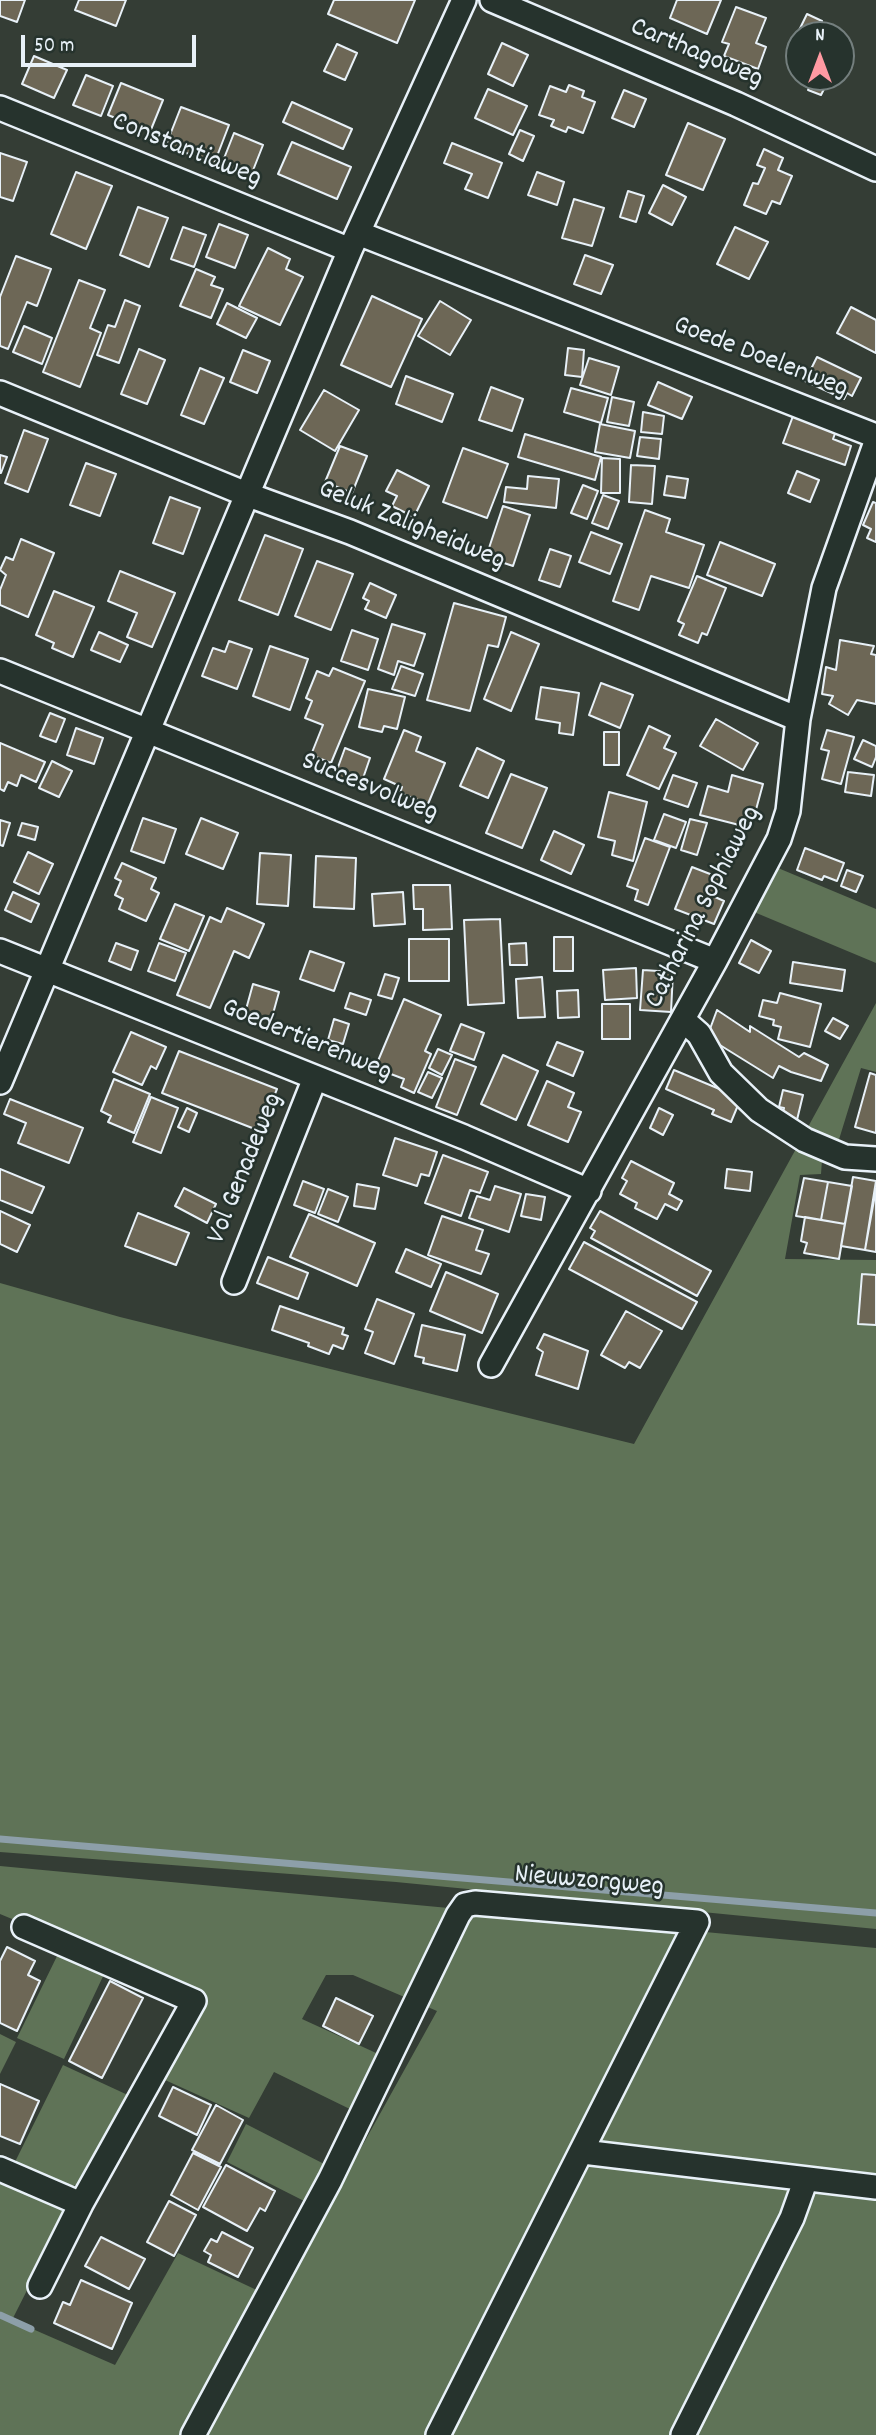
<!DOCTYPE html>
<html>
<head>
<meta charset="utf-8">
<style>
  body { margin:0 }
  #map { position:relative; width:876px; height:2435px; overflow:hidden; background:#343d35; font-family:Dekko,sans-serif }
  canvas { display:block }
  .north { position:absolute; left:785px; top:21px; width:70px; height:70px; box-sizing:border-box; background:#26332d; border:2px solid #747f7e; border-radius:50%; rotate:0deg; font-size:19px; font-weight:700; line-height:28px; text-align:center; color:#e8f1f8 }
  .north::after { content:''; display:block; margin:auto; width:24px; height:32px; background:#ff9aa2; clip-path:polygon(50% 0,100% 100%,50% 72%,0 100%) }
  .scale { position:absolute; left:21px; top:35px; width:175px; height:32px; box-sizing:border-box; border:4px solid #e8f1f8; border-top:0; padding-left:9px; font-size:21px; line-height:24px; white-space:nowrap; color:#e8f1f8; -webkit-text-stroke:5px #26332d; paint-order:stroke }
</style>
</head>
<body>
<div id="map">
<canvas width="876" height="2435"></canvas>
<div class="north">N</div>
<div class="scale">50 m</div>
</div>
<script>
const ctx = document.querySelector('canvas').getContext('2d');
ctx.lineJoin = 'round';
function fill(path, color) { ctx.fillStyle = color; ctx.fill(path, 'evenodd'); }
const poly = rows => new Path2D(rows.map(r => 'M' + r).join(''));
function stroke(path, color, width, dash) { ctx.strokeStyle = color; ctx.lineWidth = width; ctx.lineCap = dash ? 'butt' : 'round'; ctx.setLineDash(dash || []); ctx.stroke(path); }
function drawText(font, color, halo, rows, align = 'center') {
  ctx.font = font + ' Dekko,sans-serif'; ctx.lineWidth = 5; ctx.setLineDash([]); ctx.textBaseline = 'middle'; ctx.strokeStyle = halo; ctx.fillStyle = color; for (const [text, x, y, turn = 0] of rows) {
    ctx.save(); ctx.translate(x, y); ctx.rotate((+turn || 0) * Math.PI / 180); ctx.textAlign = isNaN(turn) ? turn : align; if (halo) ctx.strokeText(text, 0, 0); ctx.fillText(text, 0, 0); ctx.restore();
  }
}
const green = poly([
  [778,868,876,909,876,963,754,912],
  [876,1003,876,1072,861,1068,837,1146,823,1146,821,1174,800,1175,785,1259,876,1260,876,1929,396,1882,0,1852,0,1283,120,1317,634,1444],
  [0,1866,876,1948,876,2435,202,2435,437,2011,353,1975,326,1975,302,2019,387,2058,358,2113,274,2072,249,2118,165,2080,205,1999,0,1914],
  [60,1950,106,1970,64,2059,17,2038],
  [0,2034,16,2042,0,2074],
  [63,2065,130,2096,85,2178,78,2185,63,2187,12,2168],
  [246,2124,330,2167,310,2204,227,2162],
  [0,2177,58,2202,63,2212,63,2219,12,2320,115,2365,178,2253,263,2293,185,2435,0,2435]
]);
const stream = poly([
  [0,1839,876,1913],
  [0,2315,31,2329]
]);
const building = poly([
  [0,0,25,0,17,22,0,16,0,0],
  [79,0,126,0,116,26,75,10,79,0],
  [334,0,415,0,397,43,328,14,334,0],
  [677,0,721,0,707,34,670,18,677,0],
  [736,7,766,18,756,43,766,47,758,69,724,56,729,44,722,42,736,7],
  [807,14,822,21,815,35,799,35,799,71,792,68,797,57,788,53,807,14],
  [502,43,528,55,513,86,488,74,502,43],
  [337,44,357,53,345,80,324,71,337,44],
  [34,56,67,70,54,98,22,84,34,56],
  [86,75,113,86,101,116,73,105,86,75],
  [813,77,830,77,821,95,808,90,813,77],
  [121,83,163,100,150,132,108,115,121,83],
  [569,85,584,91,582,97,595,102,583,133,568,127,566,132,551,126,554,120,539,115,550,86,566,92,569,85],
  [488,89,527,106,513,135,475,118,488,89],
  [624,90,646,99,634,127,612,118,624,90],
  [292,102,352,129,343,149,283,122,292,102],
  [181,107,229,125,214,164,166,145,181,107],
  [688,123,725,139,703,190,666,175,688,123],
  [520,130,534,136,523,161,509,154,520,130],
  [234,133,263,145,250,178,221,166,234,133],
  [292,142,351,167,337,199,278,174,292,142],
  [452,143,502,163,488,198,465,189,472,174,444,163,452,143],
  [764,149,783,158,778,170,792,176,780,204,772,201,766,214,744,205,753,183,758,184,765,168,757,165,764,149],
  [0,153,27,162,13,201,0,197,0,153],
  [76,172,112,186,86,249,51,234,76,172],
  [537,172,564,182,557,205,528,195,537,172],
  [663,185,686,197,672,225,649,213,663,185],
  [628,191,644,196,636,222,620,217,628,191],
  [574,199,604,208,592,246,562,238,574,199],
  [138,207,168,218,149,267,120,255,138,207],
  [219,224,248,235,235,268,206,257,219,224],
  [183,227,206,235,194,267,171,259,183,227],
  [735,227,768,242,749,279,717,264,735,227],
  [268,248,290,259,286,269,303,277,280,325,239,306,268,248],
  [585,255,613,265,601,294,574,284,585,255],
  [16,256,51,269,37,306,27,302,8,349,0,346,0,297,16,256],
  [196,269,215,277,211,285,223,289,211,318,180,306,196,269],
  [79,280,105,290,90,328,101,333,80,387,43,372,79,280],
  [372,296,422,319,391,387,341,365,372,296],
  [125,300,140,306,119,363,97,355,108,325,115,327,125,300],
  [440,301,471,320,450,355,418,336,440,301],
  [227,303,257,318,246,338,217,324,227,303],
  [851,307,876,320,876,353,837,333,851,307],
  [24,326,52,338,42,364,13,352,24,326],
  [568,348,584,350,582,377,565,375,568,348],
  [139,349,165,360,147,404,121,394,139,349],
  [243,350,270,361,257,393,230,382,243,350],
  [817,357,861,378,852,396,847,393,844,399,805,381,817,357],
  [589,358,619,367,611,395,580,385,589,358],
  [200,368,224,378,204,424,181,415,200,368],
  [406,376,453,394,442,422,396,404,406,376],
  [658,382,692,397,682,419,648,405,658,382],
  [491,387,523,399,512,431,479,420,491,387],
  [571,388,608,398,601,423,564,412,571,388],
  [324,390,359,410,335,451,300,430,324,390],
  [612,397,634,402,629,426,607,422,612,397],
  [643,412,664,416,662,434,641,432,643,412],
  [793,416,836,431,833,439,851,446,845,465,783,443,793,416],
  [600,424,635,431,630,458,595,452,600,424],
  [24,430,48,439,28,492,5,483,24,430],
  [525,434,601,457,595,480,518,457,525,434],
  [640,437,661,439,659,459,637,456,640,437],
  [340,446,367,456,352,493,325,482,340,446],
  [463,448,508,464,487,518,443,502,463,448],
  [0,455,7,457,1,473,0,473,0,455],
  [602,458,620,459,620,493,601,493,602,458],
  [86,463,116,474,100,516,70,505,86,463],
  [631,465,655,466,652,504,629,502,631,465],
  [397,470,429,486,414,517,392,506,397,496,386,491,397,470],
  [797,471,819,480,810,502,788,493,797,471],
  [528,476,559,479,556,508,504,502,506,487,527,489,528,476],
  [667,476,688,479,685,498,664,495,667,476],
  [583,485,598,491,587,519,571,513,583,485],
  [603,495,619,501,608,529,592,523,603,495],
  [170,497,200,508,183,554,153,543,170,497],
  [873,502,876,503,876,542,867,538,871,529,863,525,873,502],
  [503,506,530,515,513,566,486,557,503,506],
  [645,510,670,519,666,532,704,545,689,588,651,576,639,610,613,601,645,510],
  [591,532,622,544,610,574,579,562,591,532],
  [265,535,303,549,278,615,239,600,265,535],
  [21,539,54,553,28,617,0,605,0,590,6,575,0,570,6,557,13,560,21,539],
  [720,542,775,564,762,596,707,575,720,542],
  [550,549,571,556,560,587,539,580,550,549],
  [317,561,353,574,331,630,295,616,317,561],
  [120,571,175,593,152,647,127,637,137,613,108,601,120,571],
  [697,576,726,588,707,635,702,633,698,643,679,635,684,624,678,621,697,576],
  [370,583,396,595,386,618,365,609,369,601,363,598,370,583],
  [54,591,94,607,73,657,52,648,54,643,36,635,54,591],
  [454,603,506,617,498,647,488,645,470,711,427,700,454,603],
  [392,624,425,634,414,666,398,661,394,675,378,669,392,624],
  [352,630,378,639,368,670,341,661,352,630],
  [99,632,128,645,120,662,91,650,99,632],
  [511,632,539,644,511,711,484,699,511,632],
  [840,640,874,646,871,654,876,655,876,704,857,700,848,715,829,704,833,696,822,694,826,667,836,670,840,640],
  [229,641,252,649,237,689,202,676,213,648,225,652,229,641],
  [270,646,308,659,290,710,253,696,270,646],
  [401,666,423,674,415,696,392,689,401,666],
  [333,668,365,681,331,763,311,755,323,725,305,718,312,701,306,698,317,671,329,676,333,668],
  [601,683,633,695,620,728,589,715,601,683],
  [541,687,579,693,573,735,559,733,560,723,536,719,541,687],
  [368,689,405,697,397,729,384,726,382,732,359,727,368,689],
  [50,713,65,719,56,742,40,736,50,713],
  [716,719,758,743,743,770,700,746,716,719],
  [649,726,670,736,664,748,676,753,659,789,627,775,649,726],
  [76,728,103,738,94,764,67,755,76,728],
  [404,730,421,737,416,751,445,763,428,804,400,793,402,787,384,779,404,730],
  [827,730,854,737,841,784,822,779,829,751,821,749,827,730],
  [604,732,619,732,619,765,604,765,604,732],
  [863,740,876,746,876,757,872,767,854,759,863,740],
  [0,743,45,762,36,782,21,775,17,786,8,782,4,791,0,789,0,743],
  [345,748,370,758,360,787,334,778,345,748],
  [477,748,504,761,488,798,460,786,477,748],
  [52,761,72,771,59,797,39,788,52,761],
  [848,772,874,775,871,796,845,792,848,772],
  [511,774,547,788,522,848,486,833,511,774],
  [673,775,697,783,688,807,664,799,673,775],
  [732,775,763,784,751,828,700,815,708,786,728,792,732,775],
  [609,792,647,802,633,861,612,855,615,841,598,837,609,792],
  [664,814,686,822,676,848,654,840,664,814],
  [143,818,176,829,164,863,131,851,143,818],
  [201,818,238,833,223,869,186,854,201,818],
  [690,819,707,823,697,855,681,850,690,819],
  [0,820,10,823,3,846,0,845,0,820],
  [22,823,38,827,35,840,18,835,22,823],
  [554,831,584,845,571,874,541,860,554,831],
  [645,838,670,847,648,905,635,900,638,890,627,886,645,838],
  [805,848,844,863,837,881,824,876,822,880,797,870,805,848],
  [28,852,53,864,39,894,14,882,28,852],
  [260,853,291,855,288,906,257,904,260,853],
  [316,856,356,858,354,909,314,907,316,856],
  [122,863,156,878,151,889,159,893,146,921,119,909,123,899,115,895,121,881,115,878,122,863],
  [692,867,723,879,715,897,724,901,714,924,675,909,692,867],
  [847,870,863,876,856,892,841,886,847,870],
  [413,885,450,885,452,929,423,930,423,909,414,909,413,885],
  [13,892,39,904,31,922,5,910,13,892],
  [403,892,405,924,374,926,372,894,403,892],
  [175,904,204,916,189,951,160,939,175,904],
  [227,908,264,924,249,958,234,951,210,1008,177,995,210,917,221,922,227,908],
  [500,919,504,1003,468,1005,464,920,500,919],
  [554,937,573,937,573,971,554,971,554,937],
  [409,939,449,939,449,981,409,981,409,939],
  [751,940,771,951,759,973,739,963,751,940],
  [116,943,138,951,131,970,109,961,116,943],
  [159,943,186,953,175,981,148,971,159,943],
  [526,943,527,965,510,965,509,944,526,943],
  [310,951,344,963,334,991,300,979,310,951],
  [793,962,845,970,842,991,790,983,793,962],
  [636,968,637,998,605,1000,603,970,636,968],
  [643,970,673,972,671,1012,640,1010,643,970],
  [385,974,399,978,392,999,378,995,385,974],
  [542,977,545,1017,518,1018,516,979,542,977],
  [253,984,279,992,271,1021,245,1013,253,984],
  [578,990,579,1017,558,1018,557,991,578,990],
  [350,993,371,1000,366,1015,345,1008,350,993],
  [780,993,821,1004,810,1047,778,1039,781,1027,773,1025,774,1020,759,1016,763,1000,777,1003,780,993],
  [404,999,441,1015,425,1051,431,1054,414,1093,401,1087,404,1079,375,1068,404,999],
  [602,1004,630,1004,630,1039,602,1039,602,1004],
  [717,1010,750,1032,750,1026,799,1057,804,1053,828,1065,821,1081,791,1072,779,1066,773,1078,707,1037,717,1010],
  [833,1018,848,1026,840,1039,825,1031,833,1018],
  [334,1019,349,1024,343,1044,328,1040,334,1019],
  [461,1024,484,1033,474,1060,450,1051,461,1024],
  [131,1032,166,1047,156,1069,151,1066,142,1085,113,1072,131,1032],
  [557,1042,583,1052,573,1076,547,1065,557,1042],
  [438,1049,452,1055,442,1075,429,1068,438,1049],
  [179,1051,277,1089,260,1131,162,1093,179,1051],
  [503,1055,538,1071,516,1120,481,1104,503,1055],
  [455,1059,476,1067,457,1115,436,1107,455,1059],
  [674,1070,741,1098,731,1122,712,1114,714,1110,666,1089,674,1070],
  [428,1072,442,1078,432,1098,418,1092,428,1072],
  [870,1073,876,1075,876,1133,855,1127,870,1073],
  [114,1079,150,1094,134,1133,108,1122,111,1116,101,1111,114,1079],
  [547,1081,574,1093,568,1107,581,1112,568,1142,528,1125,547,1081],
  [783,1090,803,1095,796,1124,781,1120,784,1108,779,1107,783,1090],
  [151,1097,178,1108,161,1153,133,1142,151,1097],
  [10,1099,83,1128,69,1163,18,1143,26,1123,4,1114,10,1099],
  [187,1108,197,1113,189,1132,178,1127,187,1108],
  [659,1108,673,1115,663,1135,650,1128,659,1108],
  [395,1138,437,1152,429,1176,421,1174,417,1186,383,1175,395,1138],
  [443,1155,488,1172,480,1193,470,1190,461,1216,425,1203,443,1155],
  [631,1161,674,1183,669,1194,682,1201,677,1210,665,1204,657,1219,635,1208,637,1203,620,1194,627,1181,622,1178,631,1161],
  [0,1169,44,1187,32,1213,0,1200,0,1169],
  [727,1169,752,1172,750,1191,725,1188,727,1169],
  [853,1177,876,1181,865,1250,841,1246,853,1177],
  [804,1178,828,1182,821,1220,796,1216,804,1178],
  [303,1181,324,1189,315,1213,294,1205,303,1181],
  [828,1182,852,1186,845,1224,821,1220,828,1182],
  [357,1184,379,1188,375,1209,354,1206,357,1184],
  [495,1186,521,1194,509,1232,469,1218,477,1196,490,1200,495,1186],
  [184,1188,216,1204,207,1223,175,1206,184,1188],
  [328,1189,348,1197,338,1222,318,1214,328,1189],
  [876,1189,876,1252,865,1250,876,1189],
  [526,1194,545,1197,541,1220,521,1216,526,1194],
  [0,1211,30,1225,17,1252,0,1244,0,1211],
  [600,1211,711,1271,697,1296,591,1238,595,1231,590,1228,600,1211],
  [138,1213,189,1233,176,1265,125,1246,138,1213],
  [309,1214,375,1243,357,1286,290,1257,309,1214],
  [442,1216,483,1230,476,1250,489,1254,481,1274,428,1255,442,1216],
  [805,1217,845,1224,839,1259,804,1253,807,1243,801,1241,805,1217],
  [584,1242,697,1302,682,1329,569,1269,584,1242],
  [406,1249,441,1264,431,1287,396,1272,406,1249],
  [268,1257,308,1273,298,1299,257,1283,268,1257],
  [446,1272,498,1294,482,1333,430,1311,446,1272],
  [862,1274,876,1275,876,1325,858,1324,862,1274],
  [377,1299,414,1314,394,1364,365,1353,373,1332,365,1329,377,1299],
  [280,1306,344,1328,342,1334,348,1336,343,1349,333,1345,329,1354,308,1346,309,1343,272,1330,280,1306],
  [626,1311,662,1331,640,1368,629,1362,625,1368,601,1355,626,1311],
  [422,1325,465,1335,457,1371,423,1363,424,1358,415,1356,422,1325],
  [544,1334,588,1351,578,1389,536,1375,543,1352,537,1348,544,1334],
  [7,1947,35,1961,28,1975,40,1981,17,2031,0,2023,0,1961,7,1947],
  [110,1981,143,1998,102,2078,69,2061,110,1981],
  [336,1998,373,2016,359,2044,323,2026,336,1998],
  [0,2084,39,2101,20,2144,0,2136,0,2084],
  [173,2087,211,2105,197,2135,159,2116,173,2087],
  [216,2105,243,2120,220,2164,192,2150,216,2105],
  [193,2153,221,2167,198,2210,171,2195,193,2153],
  [226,2165,275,2191,265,2211,260,2208,247,2231,203,2207,226,2165],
  [169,2201,196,2215,174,2256,147,2242,169,2201],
  [222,2232,253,2248,238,2277,208,2262,211,2255,204,2251,211,2239,217,2242,222,2232],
  [101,2237,145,2259,129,2289,85,2266,101,2237],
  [81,2280,132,2303,112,2349,54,2323,63,2302,70,2305,81,2280]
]);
const minor = poly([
  [492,0,736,104,876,169],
  [0,108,350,250],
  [358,233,876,436],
  [0,393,246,494,350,532,798,719],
  [0,671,715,961],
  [0,951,464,1137,589,1191],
  [683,1020,699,1034,721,1073,759,1110,805,1140,845,1157,876,1159],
  [0,1082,350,250,464,0],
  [234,1282,315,1078],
  [491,1365,715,961,779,839,788,811,798,719,824,588,876,442],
  [24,1927,194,2001,81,2204,40,2286],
  [583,2152,876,2187],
  [0,2169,81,2204],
  [193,2435,330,2180,458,1915,465,1905,475,1903,697,1922,438,2435],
  [683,2435,792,2218,806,2179]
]);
const streetNames = [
  ["Carthagoweg",696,55,23],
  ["Constantiaweg",186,152,22],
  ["Goede Doelenweg",760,359,21],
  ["Geluk Zaligheidweg",411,527,22],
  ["Succesvolweg",369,789,22],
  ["Catharina Sophiaweg",705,908,-63],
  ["Goedertierenweg",306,1042,22],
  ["Vol Genadeweg",247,1169,-68],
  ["Nieuwzorgweg",589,1883,5]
];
fill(green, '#5f7357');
stroke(stream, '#8d9fa9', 7);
fill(building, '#6d6756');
stroke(building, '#e8f1f8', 2);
stroke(minor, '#e8f1f8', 28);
stroke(minor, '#26332d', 23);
drawText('28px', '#e8f1f8', '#26332d', streetNames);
</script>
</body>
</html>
